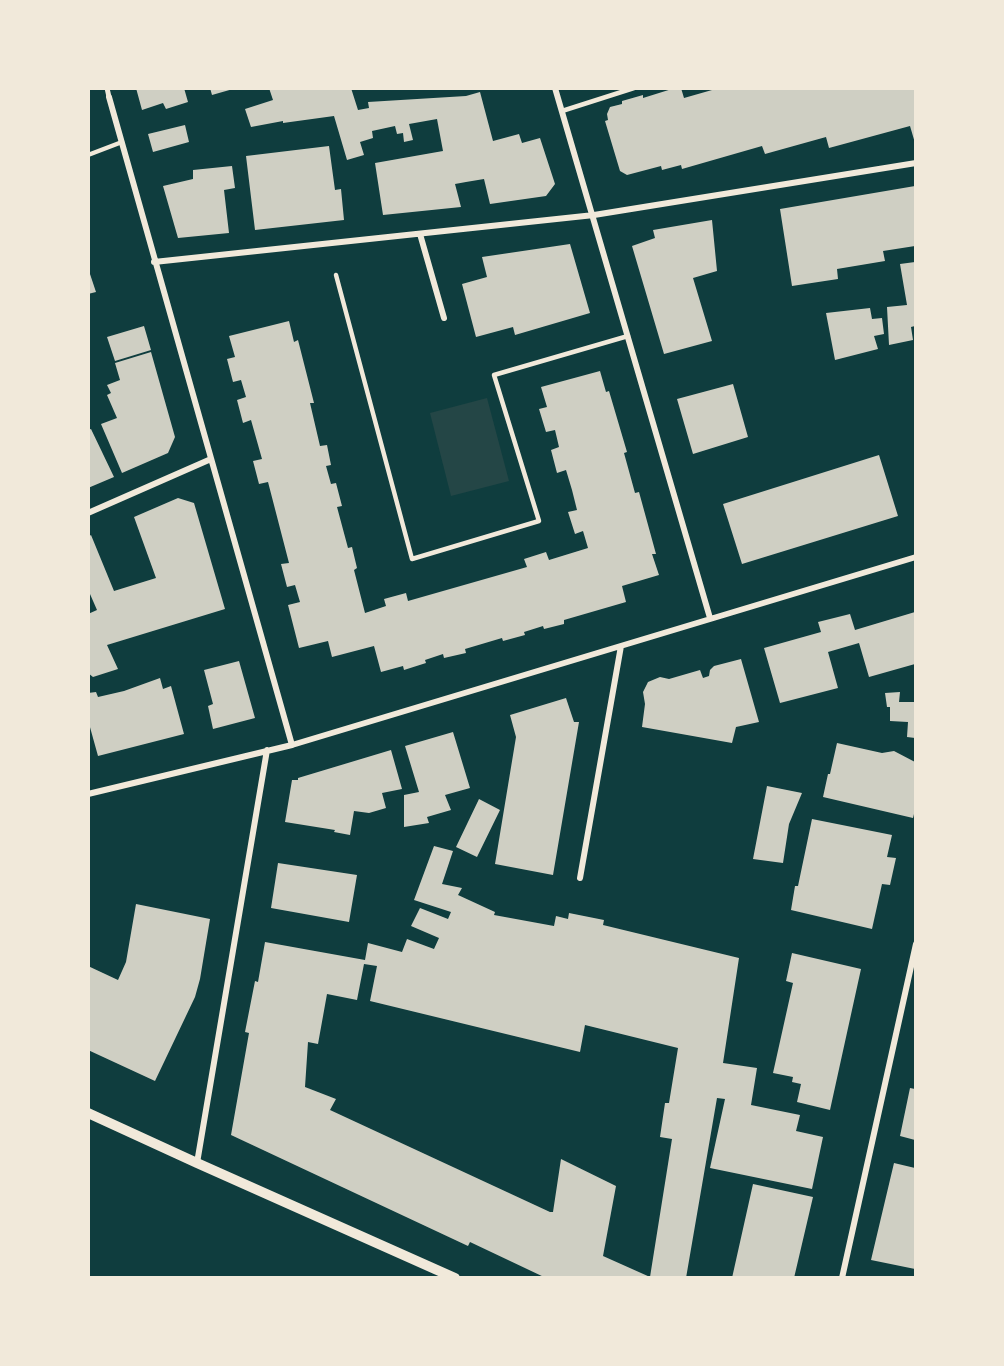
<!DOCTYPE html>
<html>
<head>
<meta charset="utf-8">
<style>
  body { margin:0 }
  #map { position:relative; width:1004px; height:1366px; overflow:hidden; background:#0f3d3e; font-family:Bitter,serif }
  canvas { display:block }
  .frame { position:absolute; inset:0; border:90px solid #f1e9da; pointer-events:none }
</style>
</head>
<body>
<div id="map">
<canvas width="1004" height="1366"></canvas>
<div class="frame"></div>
</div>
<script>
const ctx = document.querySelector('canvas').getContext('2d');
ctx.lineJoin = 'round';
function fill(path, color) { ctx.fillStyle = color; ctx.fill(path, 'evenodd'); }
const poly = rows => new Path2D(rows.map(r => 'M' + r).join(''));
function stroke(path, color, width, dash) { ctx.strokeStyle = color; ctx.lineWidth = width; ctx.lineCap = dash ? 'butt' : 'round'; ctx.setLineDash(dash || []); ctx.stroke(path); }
const green = poly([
  [487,398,509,481,451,496,430,413]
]);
const building = poly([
  [136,88,184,88,188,102,166,109,163,103,142,110],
  [210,88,233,88,233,89,212,95],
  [269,88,351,88,358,110,369,108,368,102,466,96,480,92,493,141,519,134,522,143,540,138,555,184,546,196,490,204,484,179,466,182,455,184,461,207,383,215,375,163,443,151,437,119,409,124,413,140,404,142,403,133,397,134,395,126,372,131,373,138,360,142,364,155,347,160,334,116,283,123,283,121,251,127,245,109,273,100],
  [675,88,681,88,684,98,719,88,915,88,915,143,910,126,829,148,826,137,765,154,762,146,682,169,681,165,662,170,661,166,627,175,620,171,605,121,608,120,607,114,610,107,622,104,622,101,643,95,643,98],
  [185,125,189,142,153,152,148,134],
  [329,146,335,190,341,189,344,220,255,230,246,156],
  [232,166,235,188,224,190,229,233,178,238,163,186,193,179,193,170],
  [915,186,915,246,883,251,885,261,837,269,838,279,792,286,780,209],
  [712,220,717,271,693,278,712,341,664,354,632,246,655,238,653,230],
  [570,244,590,313,515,335,513,327,476,337,462,284,487,277,482,257],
  [915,262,915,326,911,327,913,340,889,345,887,307,907,305,900,264],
  [88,268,96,292,88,294],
  [870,308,872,319,882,318,884,334,874,336,878,349,835,360,826,313],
  [289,321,294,342,298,340,314,403,310,403,320,446,327,445,331,465,326,466,331,484,336,483,342,506,337,507,348,548,352,547,357,568,354,570,365,613,386,606,384,599,406,593,408,601,527,567,524,559,546,552,549,560,588,548,583,531,575,534,568,512,577,510,572,490,566,470,557,473,551,450,559,447,555,430,546,432,539,409,547,407,541,387,600,371,606,392,609,391,627,452,624,453,635,493,639,492,656,554,652,554,659,575,622,586,626,602,564,620,564,624,544,629,543,626,524,632,525,635,503,641,502,638,465,649,466,653,444,658,443,654,425,660,426,663,404,670,403,666,381,672,374,646,332,657,328,641,299,648,288,605,300,602,295,585,287,587,281,564,289,563,268,482,259,484,253,461,262,459,251,420,243,423,237,400,246,397,241,380,233,382,227,359,235,357,229,336],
  [144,326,151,350,115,361,107,337],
  [151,352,175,437,168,453,122,473,101,424,117,418,107,395,111,393,107,385,120,380,115,363],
  [733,384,748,437,693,454,677,399],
  [91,429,114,477,88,488,88,430],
  [879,455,898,516,742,564,723,504],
  [178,498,194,503,225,609,107,645,118,669,93,677,88,673,88,626,90,626,88,614,97,610,90,594,88,594,88,537,91,535,114,591,156,578,134,517],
  [915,612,915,664,869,677,859,643,828,652,838,688,780,703,764,648,821,632,818,622,850,614,855,630],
  [741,659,759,722,736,727,732,743,642,727,645,704,643,692,648,682,660,677,669,679,700,670,703,678,709,676,710,670,714,666],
  [239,661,255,718,213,729,208,706,213,704,204,670],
  [160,678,163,689,171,686,184,734,98,756,88,720,88,693,96,692,98,697,124,691],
  [900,692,899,702,915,702,915,738,907,737,908,722,890,721,890,707,887,707,885,693],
  [566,698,574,722,579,722,553,875,495,864,516,737,510,715],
  [453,732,470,788,445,795,451,810,427,817,429,823,404,827,404,795,419,792,405,746],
  [837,743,882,753,894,751,915,762,915,810,913,818,823,797,828,774,830,774],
  [391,750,402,789,382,793,386,808,369,813,354,811,350,835,334,832,335,830,285,822,292,780,298,780,298,778],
  [767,786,802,793,789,824,783,863,753,859],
  [479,799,500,810,477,857,456,847],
  [812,819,892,835,887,857,896,858,890,885,882,884,872,929,791,910,795,886,798,886],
  [434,846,453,851,442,884,462,888,458,895,495,912,494,915,554,926,556,916,568,919,569,913,604,920,603,925,739,958,723,1063,757,1068,751,1105,800,1115,796,1131,823,1137,812,1189,710,1168,725,1099,717,1098,686,1278,546,1278,470,1242,468,1246,231,1135,249,1033,245,1032,255,981,258,982,265,942,365,960,368,943,402,952,407,939,434,949,439,938,411,926,420,908,448,919,451,912,414,900],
  [364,964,377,966,370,1001,580,1052,585,1025,678,1048,669,1103,665,1103,660,1137,672,1139,650,1277,603,1256,616,1186,561,1159,553,1212,550,1212,330,1110,336,1099,305,1087,308,1042,318,1044,327,994,357,1000],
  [278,863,357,875,349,922,271,908],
  [136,904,210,919,200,979,195,997,155,1081,88,1050,88,966,118,980,126,962],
  [792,953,861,969,830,1110,797,1102,801,1084,792,1082,793,1077,773,1073,793,983,786,981],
  [910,1088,915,1089,915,1140,900,1136],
  [894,1163,915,1168,915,1269,871,1260],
  [753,1184,813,1197,794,1278,732,1278]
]);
const service = poly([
  [562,111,634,88],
  [88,155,122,142],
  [336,275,412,559,539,521,494,375,628,336]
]);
const pedestrian = poly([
  [107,88,109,97]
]);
const minor = poly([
  [555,88,710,618],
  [109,97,292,745],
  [420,234,444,318],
  [154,262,594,215,916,163],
  [88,513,211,459],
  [88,794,292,745,916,557],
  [580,878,621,646],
  [197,1163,267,750],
  [842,1278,916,944]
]);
const tertiary = poly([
  [88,1113,197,1163,455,1278]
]);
fill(green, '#244646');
fill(building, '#cfcfc3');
stroke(service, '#f1e9da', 4.5);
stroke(pedestrian, '#f1e9da', 5);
stroke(minor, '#f1e9da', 6);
stroke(tertiary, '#f1e9da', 10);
</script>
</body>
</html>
